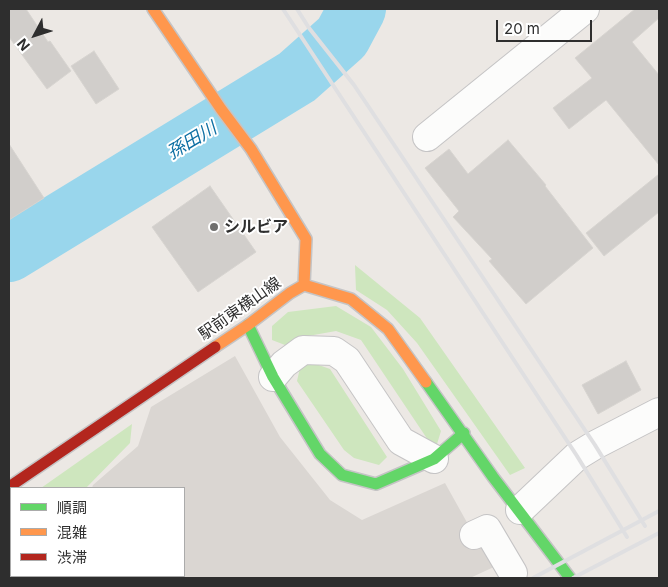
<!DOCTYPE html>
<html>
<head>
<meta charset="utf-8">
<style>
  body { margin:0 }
  #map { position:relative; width:668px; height:587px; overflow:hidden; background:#ece8e4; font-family:Inter,"Noto Sans JP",sans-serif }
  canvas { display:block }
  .frame { position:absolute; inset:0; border:10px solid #2e2e2e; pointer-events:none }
  .legend { position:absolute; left:10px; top:487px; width:175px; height:90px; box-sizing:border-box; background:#fff; border:1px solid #ababab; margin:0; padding:6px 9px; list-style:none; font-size:15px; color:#2e2e2e }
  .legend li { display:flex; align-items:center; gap:10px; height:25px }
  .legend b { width:25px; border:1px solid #ababab }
  .north { position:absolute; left:10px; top:10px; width:50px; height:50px; -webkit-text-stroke:4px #fff; paint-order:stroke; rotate:230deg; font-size:14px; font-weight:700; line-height:20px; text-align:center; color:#2e2e2e }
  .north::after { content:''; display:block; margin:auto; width:18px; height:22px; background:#2e2e2e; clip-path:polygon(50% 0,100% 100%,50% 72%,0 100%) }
  .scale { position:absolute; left:496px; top:20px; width:96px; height:22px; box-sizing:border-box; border:2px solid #2e2e2e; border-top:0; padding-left:6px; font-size:15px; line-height:18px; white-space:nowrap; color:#2e2e2e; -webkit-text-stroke:4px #fff; paint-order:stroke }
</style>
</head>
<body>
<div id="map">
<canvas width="668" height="587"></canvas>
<div class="frame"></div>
<ul class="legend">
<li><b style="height:6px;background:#63d668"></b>順調</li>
<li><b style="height:6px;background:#ff974d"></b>混雑</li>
<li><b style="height:6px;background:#b3261e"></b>渋滞</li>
</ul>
<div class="north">N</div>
<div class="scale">20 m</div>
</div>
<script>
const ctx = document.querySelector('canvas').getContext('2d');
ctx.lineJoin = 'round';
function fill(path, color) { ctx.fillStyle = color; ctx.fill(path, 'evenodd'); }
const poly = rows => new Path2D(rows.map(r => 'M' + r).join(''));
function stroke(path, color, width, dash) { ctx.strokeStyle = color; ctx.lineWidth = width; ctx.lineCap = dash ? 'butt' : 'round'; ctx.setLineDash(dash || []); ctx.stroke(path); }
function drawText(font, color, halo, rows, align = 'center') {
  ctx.font = font + ' Inter,"Noto Sans JP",sans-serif'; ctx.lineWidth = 4; ctx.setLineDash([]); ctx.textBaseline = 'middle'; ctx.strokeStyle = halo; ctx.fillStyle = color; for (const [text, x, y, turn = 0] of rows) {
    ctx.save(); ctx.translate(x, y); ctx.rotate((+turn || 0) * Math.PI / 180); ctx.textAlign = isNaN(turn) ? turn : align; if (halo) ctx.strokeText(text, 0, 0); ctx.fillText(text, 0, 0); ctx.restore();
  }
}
const green = poly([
  [355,265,420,318,525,468,510,475,417,343,387,310,356,290],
  [336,306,371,327,403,369,441,431,437,444,430,443,361,340,336,331,308,336,285,345,272,340,272,326,288,312],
  [310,362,330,369,387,457,379,465,354,458,344,450,297,381,300,368],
  [132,424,130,443,86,488,41,488]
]);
const plaza = poly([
  [235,356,280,437,330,500,362,520,445,483,474,535,496,566,470,578,122,578,120,576,184,576,184,488,92,488,93,485,138,446,151,407]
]);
const river = poly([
  [9,253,297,77,342,37,357,9]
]);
const building = poly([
  [9,9,26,9,48,42,50,41,71,71,47,89,9,37,9,9],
  [635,9,659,9,659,18,632,42,659,75,659,165,606,100,569,129,553,108,592,78,575,58,635,9],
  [94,51,119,89,96,104,71,66,94,51],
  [508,140,546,185,545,186,593,248,526,304,489,261,492,259,453,217,459,211,425,168,449,149,468,174,508,140],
  [9,144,44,198,9,220,9,144],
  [659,174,659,212,604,256,586,233,659,174],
  [210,186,256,252,198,292,152,227,210,186],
  [626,361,641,390,598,414,582,385,626,361]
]);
const street = poly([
  [427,137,585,9],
  [273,377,284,364,303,350,334,351,347,360,401,441,434,459],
  [520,510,577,456,595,445,659,412],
  [474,535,487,529,513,573]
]);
const fast = poly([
  [248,325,273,377,320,454,342,475,376,484,434,459,464,433],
  [426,382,493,477,570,578]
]);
const slow = poly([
  [153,9,221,109,251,149,306,239,304,285],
  [215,347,248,325,290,293,304,285,351,299,388,329,426,382]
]);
const jam = poly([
  [9,487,215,347]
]);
const rail = poly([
  [283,9,577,456,627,537],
  [297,9,309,28,354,85,595,445,645,526],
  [533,578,659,511],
  [573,578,659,533]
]);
const markers = [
  [214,227,5,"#706f6e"]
];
const poiNames = [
  ["シルビア",224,227]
];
const streetNames = [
  ["駅前東横山線",240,309,-35]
];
const waterNames = [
  ["孫田川",192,141,-31]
];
fill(green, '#cee6be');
fill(plaza, '#dad6d2');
stroke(river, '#99d6ec', 58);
fill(building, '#d1cecb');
stroke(building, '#d7d4d0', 1);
stroke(street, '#c5c4c5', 30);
stroke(fast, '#c5c4c5', 14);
stroke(slow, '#c5c4c5', 14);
stroke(jam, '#c5c4c5', 14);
stroke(street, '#fcfcfb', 28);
stroke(fast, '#63d668', 11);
stroke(slow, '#ff974d', 11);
stroke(jam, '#b3261e', 11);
stroke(rail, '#dfdfe1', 4);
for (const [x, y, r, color] of markers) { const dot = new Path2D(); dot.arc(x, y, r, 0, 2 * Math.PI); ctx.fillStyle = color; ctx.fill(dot); stroke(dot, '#fff', 2); }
drawText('bold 16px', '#2e2e2e', '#fff', poiNames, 'left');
drawText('16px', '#2e2e2e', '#fff', streetNames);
drawText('italic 18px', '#0d6fa3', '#fff', waterNames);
</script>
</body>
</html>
